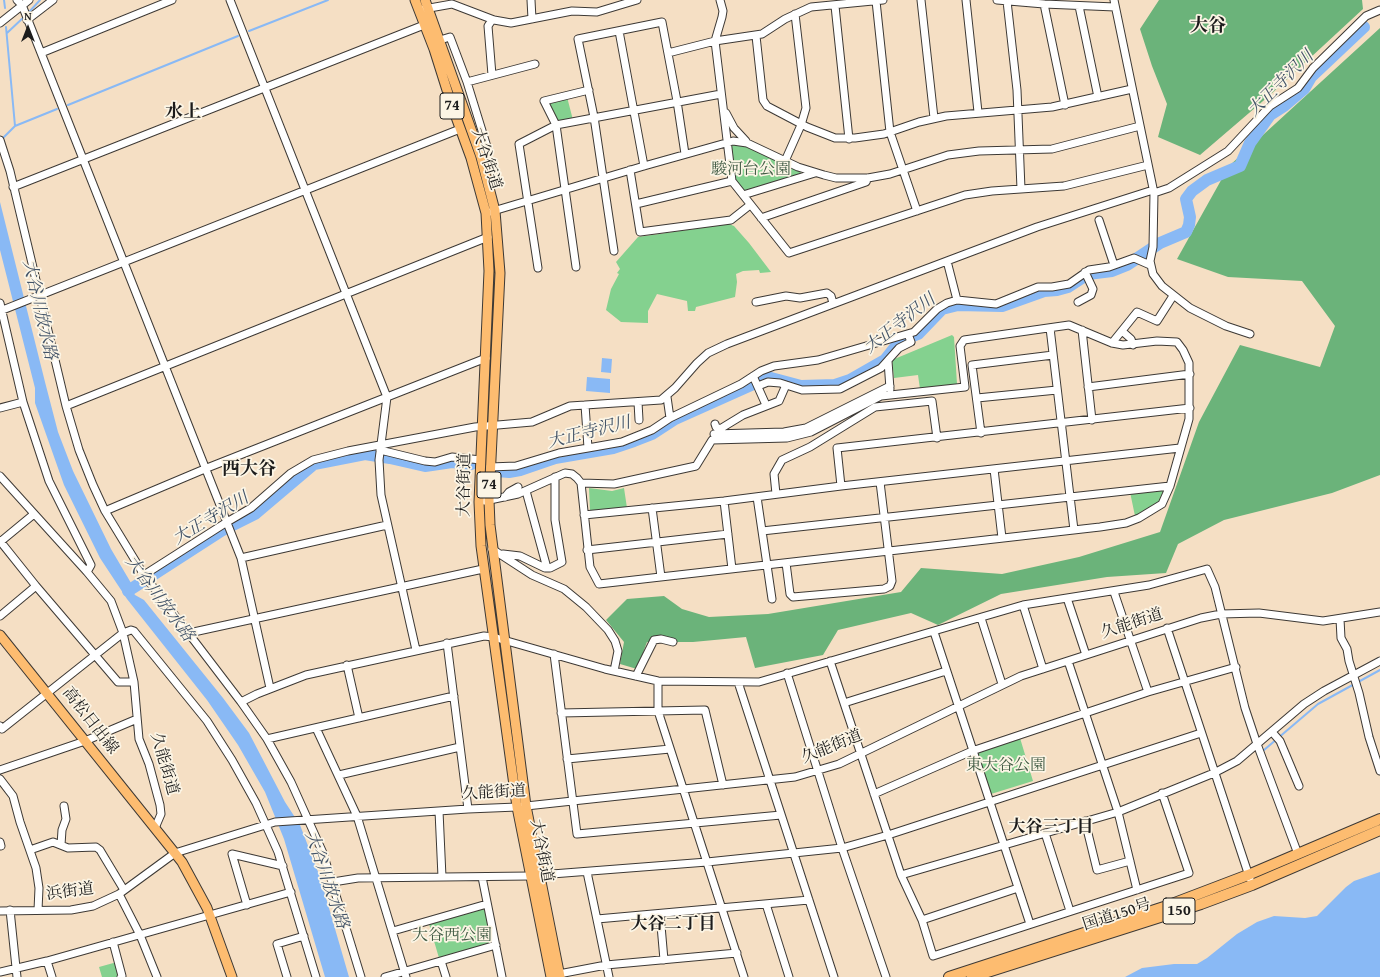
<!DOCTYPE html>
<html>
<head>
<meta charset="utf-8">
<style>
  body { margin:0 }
  #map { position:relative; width:1380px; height:977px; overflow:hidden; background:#f5dfc4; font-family:"Gentium Book Plus",serif }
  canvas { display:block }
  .north { position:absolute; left:8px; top:8px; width:40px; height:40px; -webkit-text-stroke:3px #fcf5e5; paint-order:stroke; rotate:0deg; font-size:11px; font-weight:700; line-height:16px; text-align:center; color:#1c1c1c }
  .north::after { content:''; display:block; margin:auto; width:14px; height:18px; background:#1c1c1c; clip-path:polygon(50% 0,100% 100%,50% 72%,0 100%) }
</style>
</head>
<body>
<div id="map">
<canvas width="1380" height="977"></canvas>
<div class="north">N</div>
</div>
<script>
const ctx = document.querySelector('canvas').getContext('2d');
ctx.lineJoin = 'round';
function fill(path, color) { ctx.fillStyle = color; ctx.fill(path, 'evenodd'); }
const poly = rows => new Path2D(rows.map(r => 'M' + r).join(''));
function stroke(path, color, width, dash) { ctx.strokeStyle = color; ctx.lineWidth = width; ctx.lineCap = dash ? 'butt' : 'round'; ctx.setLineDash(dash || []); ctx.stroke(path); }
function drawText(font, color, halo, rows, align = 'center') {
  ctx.font = font + ' "Gentium Book Plus","Noto Serif JP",serif'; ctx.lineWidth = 3.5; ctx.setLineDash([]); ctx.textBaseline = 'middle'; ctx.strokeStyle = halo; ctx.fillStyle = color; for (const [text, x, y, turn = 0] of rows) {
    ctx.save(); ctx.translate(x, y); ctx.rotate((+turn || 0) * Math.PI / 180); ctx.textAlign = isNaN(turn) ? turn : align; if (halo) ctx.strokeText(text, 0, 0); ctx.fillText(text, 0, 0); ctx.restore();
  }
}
const green = poly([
  [567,97,573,120,559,123,548,104],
  [732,144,747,147,801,172,799,176,745,193,734,181,730,147],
  [729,224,734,226,749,243,771,272,760,273,759,270,743,271,736,274,737,282,735,297,696,307,695,311,688,311,687,301,657,294,648,311,648,323,621,322,606,310,611,289,619,274,617,273,620,269,616,262,638,237],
  [952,335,954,337,957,384,920,389,918,375,894,378,892,360],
  [589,488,612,491,624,488,627,508,590,511],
  [1163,488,1165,491,1160,502,1135,516,1130,492],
  [1020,738,1033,781,991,794,978,754,979,752],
  [482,909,485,910,491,940,489,943,439,958,429,924],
  [117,962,120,974,118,977,102,977,99,967]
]);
const forest = poly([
  [1159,0,1362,0,1363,9,1270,95,1200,155,1158,137,1167,104,1152,66,1140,29],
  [1380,28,1380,475,1332,493,1224,520,1178,544,1166,573,1107,577,1001,594,938,625,911,613,838,630,823,655,755,668,746,637,693,642,647,642,637,669,620,664,624,642,606,620,627,599,664,596,682,609,709,617,768,614,901,592,921,568,1002,574,1079,557,1160,532,1199,422,1240,345,1320,367,1335,326,1302,281,1228,277,1177,259,1229,166]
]);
const water = poly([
  [0,202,45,382,58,432,73,471,111,549,131,583,136,587,133,592,135,595,144,600,223,698,249,733,285,802,300,825,320,877,349,977,325,977,284,839,265,792,238,745,207,700,127,599,100,558,64,485,35,403,35,388,0,250],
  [602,358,612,359,611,373,601,372],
  [587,377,610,379,610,393,586,391],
  [1380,872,1380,977,1125,977,1142,968,1174,964,1197,964,1207,958,1237,934,1257,922,1274,916,1305,918,1317,916,1346,887,1354,881]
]);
const stream = poly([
  [4,0,5,8],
  [30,11,40,0],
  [6,27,15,126],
  [249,31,328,0],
  [7,33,25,16],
  [68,105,238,36],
  [2,139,15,126,57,109],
  [1264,750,1318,704,1380,670]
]);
const river = poly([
  [497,471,509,472,520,470,555,458,613,448,634,441,652,434,675,419,760,381,771,378,801,386,835,385,850,380,885,360,900,341,918,334,942,309,958,305,1002,306,1044,291,1057,290,1068,287,1088,274,1112,271,1127,265,1160,243,1186,232,1189,225,1190,217,1186,199,1192,191,1207,180,1240,166,1250,143,1270,115,1284,106,1304,89,1311,77,1364,27],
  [128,591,221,531,255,514,314,464,365,454,390,458,425,466,452,462,471,464]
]);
const minor = poly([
  [17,0,22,5,41,53,241,558,270,688],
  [230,0,387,397,379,460,381,495,416,650],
  [531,0,532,19],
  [720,0,723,11,722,17,715,41,732,181,789,253,965,195,992,191,1064,186,1148,165],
  [921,0,934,118],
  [966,0,978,112],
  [997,0,1044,4,1115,7],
  [1114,0,1154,193,1153,247,1150,261,1153,274,1162,286,1190,308,1226,326,1250,334],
  [876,1,890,132,917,211],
  [1007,1,1017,90,1021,189],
  [1044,4,1065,105],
  [835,6,849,139],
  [1079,6,1098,97],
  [424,9,452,4,494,20,511,23,572,11,597,12,637,0],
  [27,20,53,0],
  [492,20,488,26,492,75],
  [0,23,29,0],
  [619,31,644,166],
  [756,36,763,100,767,106,807,127,835,138,855,138,884,134,919,122,946,116,1052,107,1132,89],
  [440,40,450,37,467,82,488,150,481,157],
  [41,53,172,0],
  [668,53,715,41,762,34,785,19,811,7,883,0],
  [467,82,535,64],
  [726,113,734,128,746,141],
  [0,140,10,171,66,406,79,450,93,485,105,511,144,575,241,702,267,739,291,782,323,853,361,977],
  [785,161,801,125,806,108,795,14],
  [630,170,640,232,731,220,750,205],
  [13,187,424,25],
  [1154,193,1169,188,1228,151,1270,106,1298,88,1313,68,1366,16,1380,10],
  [743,195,815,173],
  [636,204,732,181],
  [490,212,644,166,733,141,747,143,798,167,824,175,836,178,868,178,890,174,948,155,979,151,1052,149,1140,126],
  [761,218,866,182,868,178],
  [1099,220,1114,265],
  [614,251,594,117,578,39,662,22,677,101,685,154],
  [947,261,957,300],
  [576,267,556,125,544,101,589,90],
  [538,268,519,144,556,125,721,94],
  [756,302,786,296,800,298,827,293,831,296,833,303],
  [1078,302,1091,295,1093,289,1085,272],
  [0,303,23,402,0,408],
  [0,311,460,129],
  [1050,328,1074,530],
  [1082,330,1092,420],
  [1122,331,1131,339,1133,345],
  [1112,343,1137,312,1157,321,1173,296],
  [888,361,890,389],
  [753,376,766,405],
  [758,386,768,382,780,383,802,390,840,389,881,368,899,348,911,342,908,334],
  [1088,387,1190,374],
  [667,397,670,418,741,384,761,371,774,366,818,360,914,332,937,309,947,303,957,300,996,304,1038,287,1052,287,1069,284,1089,270,1109,267,1134,258,1150,265],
  [977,398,1057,390],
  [23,402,49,481,91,565,87,572],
  [638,402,639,420],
  [66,406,488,237],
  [715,424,716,427,720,429,743,415,779,401,786,385],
  [981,433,972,365,1053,355],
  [714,434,784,432,806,428,890,386],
  [588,448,622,442,652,430,670,418],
  [380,450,425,461,435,462,452,457,481,460],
  [490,467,516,466,559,453,588,448,585,405],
  [994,469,1002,538],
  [0,476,87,572,111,601,123,633,134,682,139,739,149,764,160,805,161,814,155,828],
  [841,486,837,448,1190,408],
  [526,491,547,568],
  [776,494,774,474,782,460,810,447,875,407,932,401,937,438],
  [505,497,509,492,518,487],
  [757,497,772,599],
  [485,501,518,494,565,473,572,474,577,478,581,483,590,567,599,584,1100,527,1126,523,1139,518,1162,504,1170,486,1189,419,1189,363,1183,350,1177,342,1157,341,1123,345,1112,343,1069,325,964,340,960,346,965,387,881,396,811,432,787,438,712,440,696,466,614,484,581,483],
  [724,501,732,569],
  [652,508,661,577],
  [105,511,207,468,486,358],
  [584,515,724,501,841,486,1180,448],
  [762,531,1170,486],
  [0,541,36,586,118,682,134,682],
  [0,542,34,514],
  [492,549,532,575,564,589,586,607,608,630,615,641,618,651,614,671],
  [587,550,728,534],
  [503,554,520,556,545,568,550,568,562,562,555,520,555,477],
  [241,558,387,525],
  [786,563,790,594,793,597,884,589,890,586,892,581,880,482],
  [144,575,227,522,251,508,291,473,313,460,348,451,475,427,532,422,570,406,661,400,675,388,697,363,708,353,727,344,1037,227,1153,190],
  [1114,592,1148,692],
  [1067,598,1086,655],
  [1023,605,1043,669],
  [0,616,36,586],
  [981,618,1002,684],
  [1340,619,1341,638,1347,649,1349,661,1359,693,1369,737,1380,771],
  [1167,628,1250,879],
  [934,632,1030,924],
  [189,633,483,569],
  [447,643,468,809],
  [554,654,577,834,781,815],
  [830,661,901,875,922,920,933,956,1189,873,1162,793],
  [1068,661,1118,812,1137,890],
  [347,665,359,718],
  [787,673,842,848,886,977],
  [636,676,654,640,661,639,673,642],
  [658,681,658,711,744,977],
  [738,682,834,977],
  [241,702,257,694,306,675,484,636,493,637,605,669,658,681,759,682,1023,605,1149,585,1207,569,1215,587,1245,708,1257,744,1298,854],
  [844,703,946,671],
  [561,713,705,710,723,785],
  [0,726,2,729,123,633,131,630,134,631,207,721,232,760,256,803,278,852,316,977],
  [316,728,357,816,406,977],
  [1272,732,1280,741,1299,786],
  [267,739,454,696],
  [567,759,670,749],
  [0,770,85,741,137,719],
  [339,775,460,747],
  [0,779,13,796,20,822,36,868,39,888,38,910],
  [874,794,972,751,1148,692,1236,667],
  [439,811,442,877],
  [1085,821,1097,870,1130,861],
  [1045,833,1070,911],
  [0,842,1,846],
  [61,845,62,830,66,819,64,806],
  [30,850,53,842,68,848,96,847,100,850,124,890],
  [587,872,609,977],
  [539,875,707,862,842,848,888,835,1201,733],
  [901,875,1118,812,1214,773,1237,761,1304,704,1324,691,1380,661],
  [482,877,502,977],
  [333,882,358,878,530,876],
  [119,894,140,935,157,977],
  [766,904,789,977],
  [247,905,232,854,283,866],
  [10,910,17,977],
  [0,911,71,910,93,906,119,894,175,853,275,822,468,809,517,807,795,777,839,764,1021,676,1201,618,1221,614,1259,613,1323,621,1380,612],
  [660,914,664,960],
  [597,919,809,900],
  [922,920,1018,888],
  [393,931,487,904],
  [113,942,122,976,121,977],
  [47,961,52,977],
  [441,961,446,977],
  [0,972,47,961,291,892],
  [559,974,606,965,737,953],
  [287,977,277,944,304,936],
  [385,977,496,945]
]);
const major = poly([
  [415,0,434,49,452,106,471,158,486,213,489,271,479,502,481,546,517,807,551,977],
  [425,0,481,157,495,211,500,273,489,500,490,525,526,806,560,977],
  [0,635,182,862,207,908,232,977]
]);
const highway = poly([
  [949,977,1164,907,1248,875,1380,819],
  [972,977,1201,904,1252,885,1380,830]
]);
const shields = [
  [452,106,24],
  [489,485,24],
  [1179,911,32]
];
const shieldNames = [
  ["74",452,106],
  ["74",489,485],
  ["150",1179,911]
];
const streetNames = [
  ["大谷街道",486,159,72],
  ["大谷街道",465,485,-89],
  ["久能街道",1132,624,-18],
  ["高松日出線",90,721,52],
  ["久能街道",832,747,-22],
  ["久能街道",164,764,74],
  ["久能街道",494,793,-3],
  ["大谷街道",541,851,79],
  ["浜街道",70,892,-7],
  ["国道150号",1117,915,-18]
];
const parkNames = [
  ["駿河台公園",751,170],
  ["東大谷公園",1006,766],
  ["大谷西公園",452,936]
];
const waterNames = [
  ["大正寺沢川",1281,84,-45],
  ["大谷川放水路",39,310,77],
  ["大正寺沢川",900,324,-38],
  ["大正寺沢川",589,433,-14],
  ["大正寺沢川",211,519,-31],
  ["大谷川放水路",159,599,53],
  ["大谷川放水路",326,880,71]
];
const neighbourhoodNames = [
  ["大谷三丁目",1051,828],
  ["大谷二丁目",673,925]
];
const quarterNames = [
  ["大谷",1208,26],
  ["水上",183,112],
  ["西大谷",249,469]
];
fill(green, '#84d18f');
fill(forest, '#6bb37a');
fill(water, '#89b9f5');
stroke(stream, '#89b9f5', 2);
stroke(river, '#89b9f5', 12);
stroke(minor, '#3d3935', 9);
stroke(major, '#3d3935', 11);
stroke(highway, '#3d3935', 12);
stroke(minor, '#fff', 7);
stroke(major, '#fdbc70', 9);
stroke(highway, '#fdbc70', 10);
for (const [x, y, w] of shields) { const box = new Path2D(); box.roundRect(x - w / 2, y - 13, w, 26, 3); ctx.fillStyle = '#fcf5e5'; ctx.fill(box); stroke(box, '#1c1c1c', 1); }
drawText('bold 15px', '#1c1c1c', null, shieldNames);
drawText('16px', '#1c1c1c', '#fcf5e5', streetNames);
drawText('16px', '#405b44', '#fcf5e5', parkNames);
drawText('italic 17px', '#425368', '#fcf5e5', waterNames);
drawText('bold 17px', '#1c1c1c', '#fcf5e5', neighbourhoodNames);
drawText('bold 18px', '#1c1c1c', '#fcf5e5', quarterNames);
</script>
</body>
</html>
